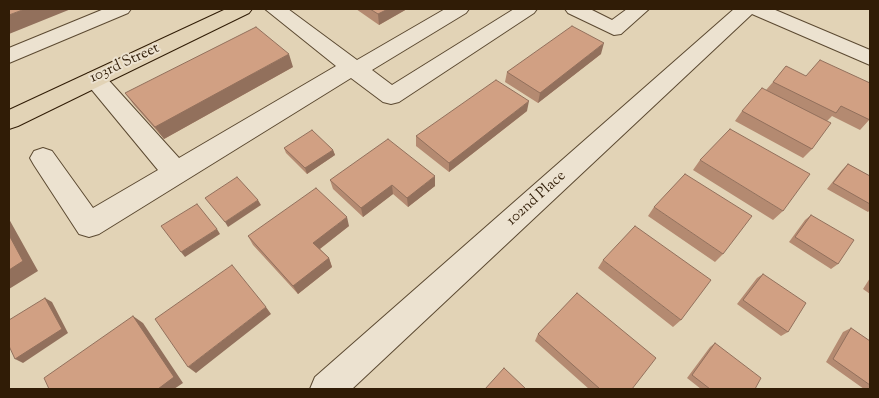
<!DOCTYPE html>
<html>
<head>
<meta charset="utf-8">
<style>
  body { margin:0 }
  #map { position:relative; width:879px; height:398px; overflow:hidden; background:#e2d3b6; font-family:"Sorts Mill Goudy",serif }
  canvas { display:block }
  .frame { position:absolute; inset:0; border:10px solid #301c06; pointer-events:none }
</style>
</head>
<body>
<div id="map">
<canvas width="879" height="398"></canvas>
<div class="frame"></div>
</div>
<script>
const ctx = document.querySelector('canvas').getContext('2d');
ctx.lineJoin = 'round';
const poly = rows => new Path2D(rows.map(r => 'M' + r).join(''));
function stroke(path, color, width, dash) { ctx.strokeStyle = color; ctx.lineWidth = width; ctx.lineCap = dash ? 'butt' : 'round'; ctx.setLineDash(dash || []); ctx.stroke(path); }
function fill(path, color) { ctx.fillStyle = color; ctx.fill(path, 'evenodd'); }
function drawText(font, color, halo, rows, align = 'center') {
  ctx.font = font + ' "Sorts Mill Goudy",serif'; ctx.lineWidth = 4; ctx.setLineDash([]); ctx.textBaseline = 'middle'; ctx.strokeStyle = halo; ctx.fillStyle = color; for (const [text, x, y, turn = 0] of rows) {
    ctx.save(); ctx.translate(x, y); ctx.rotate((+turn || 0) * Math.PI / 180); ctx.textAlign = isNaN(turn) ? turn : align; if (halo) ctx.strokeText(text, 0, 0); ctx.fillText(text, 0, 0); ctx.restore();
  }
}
const minor = poly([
  [104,9,131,9,128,13,9,63,9,48,104,9],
  [265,9,288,9,357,60,445,9,469,9,466,13,372,70,392,85,514,9,537,9,534,13,399,102,391,104,383,102,351,78,99,234,89,237,79,234,34,165,30,158,34,151,43,148,52,151,93,208,158,170,87,84,84,79,87,74,95,71,103,74,179,158,336,66,265,9],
  [565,9,590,9,612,20,627,9,649,9,621,34,614,35,568,13,565,9],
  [734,9,773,9,870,50,870,65,752,14,352,389,310,389,315,377,734,9]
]);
const major = poly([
  [226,9,252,9,249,13,18,126,9,129,9,110,226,9]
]);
const wall = poly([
  [356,9,407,9,379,25],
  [601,54,538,103,505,82,507,72],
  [786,66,870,119,860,130,832,116,827,121,812,149,803,158,735,121,742,111,766,90,773,82],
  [293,67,164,139,134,105,125,93],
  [527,111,449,172,416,146,416,136],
  [284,148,333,150,335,155,307,174,286,153],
  [700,160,783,211,773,220,693,170],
  [848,164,870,176,870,210,868,212,827,189,842,170],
  [330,180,435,186,408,207,393,194,363,217,333,189],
  [654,207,723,254,715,262,648,216],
  [811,215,838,264,831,269,789,242,805,220],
  [349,226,320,249,329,258,332,267,298,294,253,245,248,236],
  [603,260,681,320,673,327,598,268],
  [763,274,788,332,781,336,737,304,757,278],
  [870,278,870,294,863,289],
  [851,328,870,341,870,389,864,389,826,362,843,332],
  [538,334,632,389,589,389,535,341],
  [715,343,755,389,701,389,687,378,710,347]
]);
const shadedWall = poly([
  [25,9,71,9,9,34,9,15],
  [388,9,407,9,379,25,378,14],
  [604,43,601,54,538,103,540,93],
  [289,54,293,67,164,139,155,127],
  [529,101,527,111,449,172,449,163],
  [333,150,335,155,307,174,305,168],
  [435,176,435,186,408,207,407,198],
  [392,185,393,194,363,217,361,208],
  [258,200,261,205,228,227,225,222],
  [347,217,349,226,317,251,313,243],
  [9,219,38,271,9,289],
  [217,229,220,234,185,257,181,252],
  [329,258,332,267,298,294,293,286],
  [45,298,52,302,68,333,23,363,15,359],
  [266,307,271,314,196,373,188,367],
  [133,316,143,323,183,383,174,389,158,389]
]);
const building = poly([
  [9,9,25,9,9,15,9,9],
  [370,9,388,9,378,14,370,9],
  [572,26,604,43,540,93,507,72,572,26],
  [256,27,289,54,155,127,125,93,256,27],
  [820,60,870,83,870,120,841,106,836,113,773,82,786,66,806,76,820,60],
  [496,80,529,101,449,163,416,136,496,80],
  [762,88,831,123,812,149,742,111,762,88],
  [730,129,810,174,783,211,700,160,730,129],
  [312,130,333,150,305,168,284,148,312,130],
  [388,139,435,176,407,198,392,185,361,208,330,180,388,139],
  [848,164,870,176,870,204,833,183,848,164],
  [685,174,752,216,723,254,654,207,685,174],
  [237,177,258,200,225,222,205,198,237,177],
  [316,188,347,217,313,243,329,258,293,286,248,236,316,188],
  [197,204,217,229,181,252,161,226,197,204],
  [811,215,854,240,838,264,795,237,811,215],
  [635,226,711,280,681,320,603,260,635,226],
  [9,235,23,261,9,270,9,235],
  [232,265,266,307,188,367,155,319,232,265],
  [763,274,806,303,788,332,743,300,763,274],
  [577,293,656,358,632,389,600,389,538,334,577,293],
  [45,298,62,329,15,359,9,346,9,320,45,298],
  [133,316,174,377,158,389,49,389,44,378,133,316],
  [851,328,870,341,870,385,833,359,851,328],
  [715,343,761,378,755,389,710,389,692,375,715,343],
  [504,368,526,389,485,389,504,368]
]);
const streetNames = [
  ["103rd Street",125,64,-25],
  ["102nd Place",537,199,-42]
];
stroke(minor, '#5c4a32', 2);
stroke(major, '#301c06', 2);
fill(minor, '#ece2d0');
fill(major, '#e2d3b6');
fill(wall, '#b48a71');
fill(shadedWall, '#92705c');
fill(building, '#d1a083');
stroke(building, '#92705c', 1);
drawText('15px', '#301c06', '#ece2d0', streetNames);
</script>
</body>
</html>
